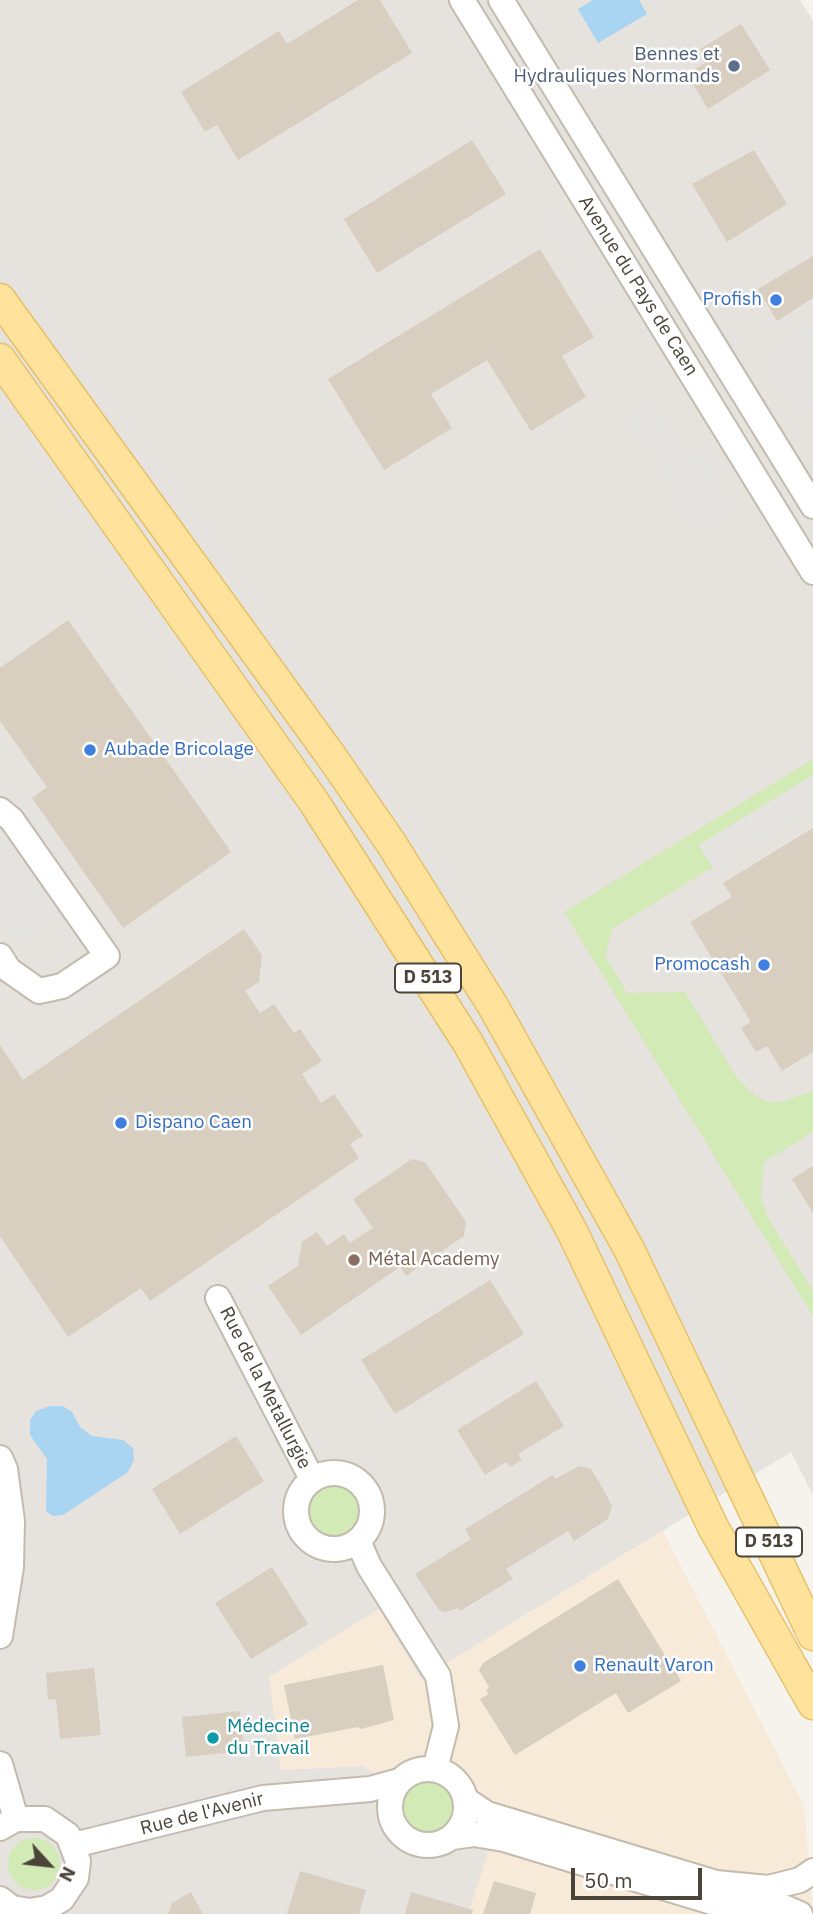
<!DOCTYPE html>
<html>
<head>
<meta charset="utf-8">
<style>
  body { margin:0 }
  #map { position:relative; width:813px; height:1914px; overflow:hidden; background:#f6f3ec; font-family:"IBM Plex Sans",sans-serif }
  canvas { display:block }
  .north { position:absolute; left:14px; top:1830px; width:70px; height:70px; -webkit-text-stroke:5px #fff; paint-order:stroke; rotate:117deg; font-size:19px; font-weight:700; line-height:28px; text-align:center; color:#4b4439 }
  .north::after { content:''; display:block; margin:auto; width:24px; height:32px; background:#4b4439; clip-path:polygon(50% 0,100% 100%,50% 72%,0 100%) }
  .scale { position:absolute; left:571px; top:1868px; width:131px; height:32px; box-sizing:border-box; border:4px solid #4b4439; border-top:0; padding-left:9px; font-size:21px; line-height:24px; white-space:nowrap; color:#4b4439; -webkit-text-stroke:5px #fff; paint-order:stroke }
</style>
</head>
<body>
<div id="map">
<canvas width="813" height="1914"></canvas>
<div class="north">N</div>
<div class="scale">50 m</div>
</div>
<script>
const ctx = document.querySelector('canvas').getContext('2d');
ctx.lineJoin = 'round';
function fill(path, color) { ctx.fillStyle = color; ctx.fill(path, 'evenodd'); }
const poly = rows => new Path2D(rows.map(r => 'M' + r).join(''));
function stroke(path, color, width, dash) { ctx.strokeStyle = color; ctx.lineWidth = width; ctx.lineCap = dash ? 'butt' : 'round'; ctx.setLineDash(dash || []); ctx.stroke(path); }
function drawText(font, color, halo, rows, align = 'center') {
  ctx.font = font + ' "IBM Plex Sans",sans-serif'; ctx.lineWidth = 5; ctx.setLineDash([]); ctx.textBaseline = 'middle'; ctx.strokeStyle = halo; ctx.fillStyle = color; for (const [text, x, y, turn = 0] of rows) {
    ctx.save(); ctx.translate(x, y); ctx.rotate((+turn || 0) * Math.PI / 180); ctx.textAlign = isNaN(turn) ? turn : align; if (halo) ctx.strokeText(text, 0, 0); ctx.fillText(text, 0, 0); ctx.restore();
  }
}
const commercial = poly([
  [663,1531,804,1806,813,1914,468,1914,363,1766,281,1770,269,1677,379,1609,421,1679]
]);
const industrial = poly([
  [0,0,800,0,813,21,813,1495,791,1452,421,1679,379,1609,269,1677,281,1770,363,1766,488,1852,468,1914,0,1914]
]);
const green = poly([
  [813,759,813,775,699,845,714,870,708,870,612,929,605,956,627,993,685,992,737,1078,753,1094,765,1101,782,1102,813,1091,813,1132,764,1162,761,1198,768,1218,813,1291,813,1316,564,912],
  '309 1510a27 27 0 1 1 54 0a27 27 0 1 1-54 0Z',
  '399 1808a30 30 0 1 1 60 0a30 30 0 1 1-60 0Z',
  '8 1864a26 26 0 1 1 52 0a26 26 0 1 1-52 0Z'
]);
const parking = poly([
  [559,212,617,303,604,311,546,221],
  [813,323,813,414,810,409,798,416,768,366,779,359,772,348],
  [652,399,687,457,701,450,735,506,696,529,627,417],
  [813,775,813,817,809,812,714,870,699,845],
  [25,796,78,871,68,878,60,901,46,911,50,917,13,944,0,925,0,843,14,832,17,802]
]);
const water = poly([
  [593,0,639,0,647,14,598,43,578,9],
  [50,1406,63,1406,72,1412,80,1427,92,1436,123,1440,133,1448,134,1460,128,1472,63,1515,53,1516,46,1511,47,1459,30,1435,30,1420,36,1411]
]);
const building = poly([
  [358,0,380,0,412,53,238,160,217,125,205,132,181,92,279,31,287,44],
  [741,24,770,70,708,109,687,74,707,62,700,49],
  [472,140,506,194,377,273,344,219],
  [754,150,787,204,727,242,692,184],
  [540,249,594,337,562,356,586,397,531,431,487,360,431,394,452,428,384,470,328,379],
  [813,256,813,298,777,321,758,289],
  [68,620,231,852,123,928,32,798,47,787,0,721,0,668],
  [813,828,813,1052,782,1071,767,1046,756,1052,741,1028,751,1022,690,922,732,897,723,883],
  [244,929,262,955,259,982,245,991,260,1013,274,1004,294,1033,300,1029,322,1061,302,1074,321,1103,334,1094,363,1136,350,1144,359,1158,150,1301,141,1288,68,1337,0,1236,0,1045,23,1080],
  [412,1159,425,1162,466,1222,464,1236,406,1276,400,1267,301,1335,268,1286,298,1266,302,1242,317,1232,327,1246,344,1234,350,1243,373,1228,353,1199],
  [813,1166,813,1213,792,1179],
  [490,1280,524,1334,395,1414,361,1360],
  [536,1381,564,1426,518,1454,522,1460,510,1467,506,1462,485,1475,457,1430],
  [236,1436,264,1481,180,1534,152,1489],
  [579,1466,591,1469,603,1489,612,1506,608,1519,574,1541,568,1531,506,1569,513,1579,460,1611,458,1608,445,1612,439,1610,415,1574,471,1539,465,1529,553,1475,555,1479],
  [272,1567,308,1624,251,1659,215,1603],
  [618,1579,681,1681,628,1713,616,1693,515,1755,480,1699,489,1694,486,1690,489,1687,479,1670,483,1663],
  [383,1665,394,1720,361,1729,358,1727,295,1739,284,1685],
  [94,1668,101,1735,60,1739,56,1699,48,1700,46,1673],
  [240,1711,244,1751,186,1757,182,1717],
  [300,1871,366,1890,359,1914,287,1914],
  [494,1881,536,1893,530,1914,483,1914],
  [191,1892,203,1914,168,1914,172,1903],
  [411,1892,473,1910,472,1914,405,1914]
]);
const minor = poly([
  [462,0,813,572],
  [501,0,813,506],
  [0,810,12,820,107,956,62,986,39,991,9,970,0,956],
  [218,1298,312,1479],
  [0,1458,5,1469,12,1521,11,1567,0,1636],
  '296 1511a38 38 0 1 1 76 0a38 38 0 1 1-76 0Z',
  [358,1541,369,1566,438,1676,446,1726,435,1769],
  [0,1764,16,1819],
  '390 1807a38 38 0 1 1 76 0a38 38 0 1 1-76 0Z',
  [466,1800,487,1814,716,1883,768,1888,800,1880,813,1871],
  [0,1828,16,1819,45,1819,68,1835,78,1861,76,1878,62,1899,47,1908,30,1911,12,1908,0,1899],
  [452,1837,474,1834,504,1839,712,1902,786,1908,800,1914],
  [74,1845,263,1798,370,1789,399,1781]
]);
const major = poly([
  [0,299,331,756,391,843,493,1006,629,1249,813,1635],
  [0,359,314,802,468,1043,572,1231,713,1527,813,1704]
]);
const markers = [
  [734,66,7,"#5c6f8a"],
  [776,300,7,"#3f7fe0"],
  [90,750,7,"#3f7fe0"],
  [764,965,7,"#3f7fe0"],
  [121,1123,7,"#3f7fe0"],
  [354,1260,7,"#8d6e63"],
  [580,1666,7,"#3f7fe0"],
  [213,1738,7,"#0f9aa8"]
];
const shields = [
  [428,978,66],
  [769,1542,66]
];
const shieldNames = [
  ["D 513",428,978],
  ["D 513",769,1542]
];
const serviceNames = [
  ["Bennes et",720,55],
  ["Hydrauliques Normands",720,77]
];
const streetNames = [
  ["Avenue du Pays de Caen",638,286,58],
  ["Rue de la Metallurgie",265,1388,63],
  ["Rue de l'Avenir",202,1814,-14]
];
const shopNames = [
  ["Profish",762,300,"right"],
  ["Aubade Bricolage",104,750],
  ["Promocash",750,965,"right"],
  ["Dispano Caen",135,1123],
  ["Renault Varon",594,1666]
];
const educationNames = [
  ["Métal Academy",368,1260]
];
const cultureNames = [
  ["Médecine",227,1727],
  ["du Travail",227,1749]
];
fill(commercial, '#f7ead8');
fill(industrial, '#e6e2dd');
fill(green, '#d2eab5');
fill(parking, '#e5e3e0');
fill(water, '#a9d4f2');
fill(building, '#d8cfc1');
stroke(minor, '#c2bbae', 28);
stroke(major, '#e6c16a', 33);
stroke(minor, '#fff', 24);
stroke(major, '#ffe39c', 30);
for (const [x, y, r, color] of markers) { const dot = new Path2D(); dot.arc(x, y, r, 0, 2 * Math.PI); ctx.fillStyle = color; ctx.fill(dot); stroke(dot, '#fff', 2.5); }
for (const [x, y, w] of shields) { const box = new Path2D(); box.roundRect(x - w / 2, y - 14.5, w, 29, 5); ctx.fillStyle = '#fff'; ctx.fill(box); stroke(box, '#4b4439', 2); }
drawText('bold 18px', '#4b4439', null, shieldNames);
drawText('19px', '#4e5e75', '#fff', serviceNames, 'right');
drawText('19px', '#4b4439', '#fff', streetNames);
drawText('19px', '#366cbe', '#fff', shopNames, 'left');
drawText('19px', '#785e54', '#fff', educationNames, 'left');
drawText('19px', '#0d838f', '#fff', cultureNames, 'left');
</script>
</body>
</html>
